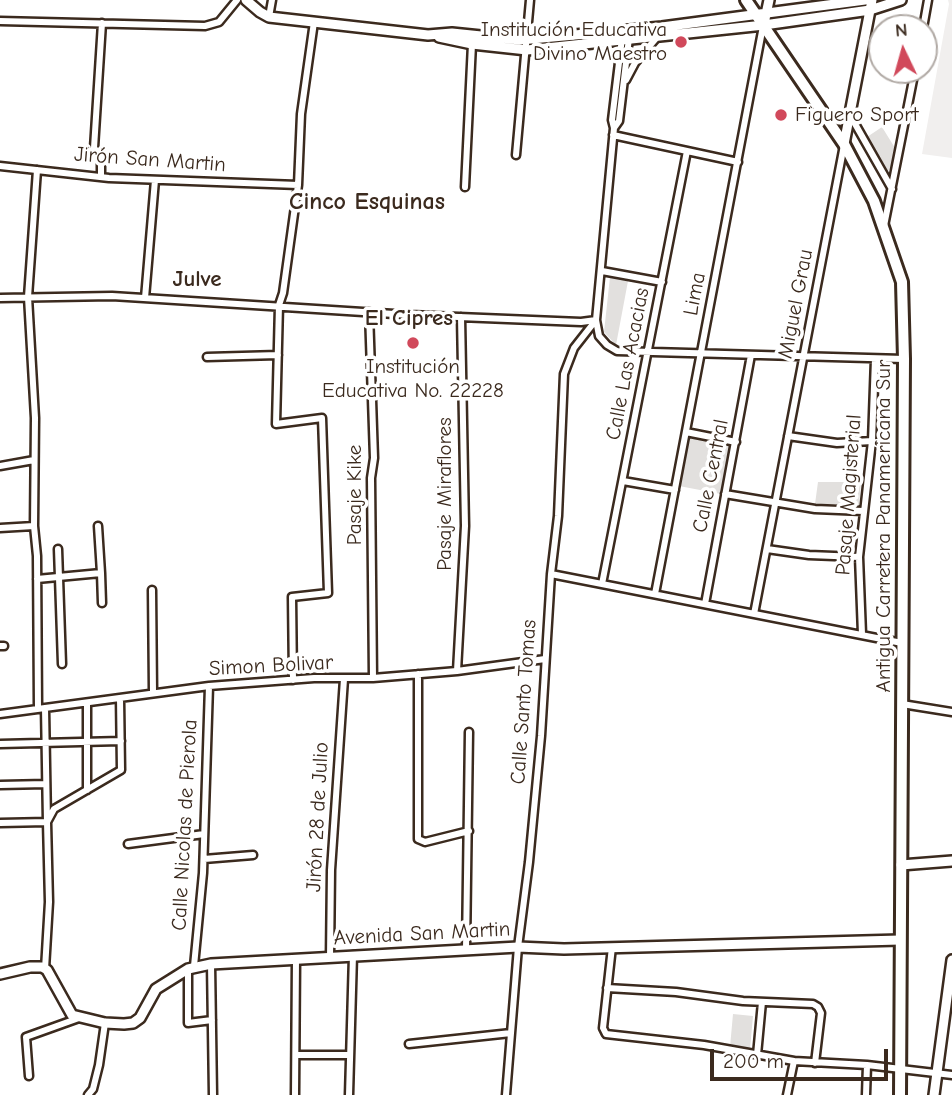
<!DOCTYPE html>
<html>
<head>
<meta charset="utf-8">
<style>
  body { margin:0 }
  #map { position:relative; width:952px; height:1095px; overflow:hidden; background:#fff; font-family:"Comic Neue",sans-serif }
  canvas { display:block }
  .north { position:absolute; left:868px; top:14px; width:70px; height:70px; box-sizing:border-box; background:#fff; border:2px solid #b1aaa5; border-radius:50%; rotate:355deg; font-size:19px; font-weight:700; line-height:28px; text-align:center; color:#3b2a1e }
  .north::after { content:''; display:block; margin:auto; width:24px; height:32px; background:#d1495b; clip-path:polygon(50% 0,100% 100%,50% 72%,0 100%) }
  .scale { position:absolute; left:710px; top:1049px; width:178px; height:32px; box-sizing:border-box; border:4px solid #3b2a1e; border-top:0; padding-left:9px; font-size:21px; line-height:24px; white-space:nowrap; color:#3b2a1e; -webkit-text-stroke:5px #fff; paint-order:stroke }
</style>
</head>
<body>
<div id="map">
<canvas width="952" height="1095"></canvas>
<div class="north">N</div>
<div class="scale">200 m</div>
</div>
<script>
const ctx = document.querySelector('canvas').getContext('2d');
ctx.lineJoin = 'round';
function fill(path, color) { ctx.fillStyle = color; ctx.fill(path, 'evenodd'); }
const poly = rows => new Path2D(rows.map(r => 'M' + r).join(''));
function stroke(path, color, width, dash) { ctx.strokeStyle = color; ctx.lineWidth = width; ctx.lineCap = dash ? 'butt' : 'round'; ctx.setLineDash(dash || []); ctx.stroke(path); }
function drawText(font, color, halo, rows, align = 'center') {
  ctx.font = font + ' "Comic Neue",sans-serif'; ctx.lineWidth = 7; ctx.setLineDash([]); ctx.textBaseline = 'middle'; ctx.strokeStyle = halo; ctx.fillStyle = color; for (const [text, x, y, turn = 0] of rows) {
    ctx.save(); ctx.translate(x, y); ctx.rotate((+turn || 0) * Math.PI / 180); ctx.textAlign = isNaN(turn) ? turn : align; if (halo) ctx.strokeText(text, 0, 0); ctx.fillText(text, 0, 0); ctx.restore();
  }
}
const built = poly([
  [948,0,952,0,952,158,922,154,949,4]
]);
const green = poly([
  [882,127,895,148,893,167,888,171,881,167,867,137],
  [610,277,628,281,616,345,604,332],
  [689,437,730,445,721,494,679,486],
  [818,482,861,482,859,505,815,504],
  [733,1014,753,1016,750,1049,730,1047]
]);
const street = poly([
  [269,17,272,0],
  [0,21,205,26,219,22,237,0],
  [923,28,928,0],
  [622,38,612,120,614,128,596,320,599,336,607,345,617,351,904,359],
  [626,80,635,63,658,36],
  [850,115,892,189],
  [614,128,619,121,629,38],
  [613,135,738,162],
  [516,155,530,0],
  [0,166,109,178,298,185],
  [37,170,28,297,35,418,34,526,37,556,38,708],
  [101,177,101,156,94,148,102,23],
  [465,187,472,44],
  [884,226,915,70],
  [602,271,662,282],
  [0,298,112,296,410,315,581,322,596,320],
  [145,298,155,180],
  [369,312,374,458,371,478,373,678],
  [207,357,278,355],
  [686,432,736,442],
  [788,436,837,443,872,441],
  [0,466,34,460],
  [623,481,675,490],
  [725,494,815,509,863,511],
  [0,528,34,526],
  [58,549,62,664],
  [767,549,809,555,859,557],
  [101,573,102,603],
  [551,574,902,643],
  [37,579,101,573,98,526],
  [602,584,687,151],
  [152,590,153,692],
  [655,594,763,26],
  [705,604,751,355],
  [754,614,844,145],
  [862,634,859,557,872,441,875,359],
  [0,646,4,646],
  [457,671,465,526,461,317],
  [418,674,418,839,425,842,469,831],
  [293,680,292,597,328,593,322,418,276,424,279,305,283,293,298,185,301,114,314,22],
  [87,703,87,790],
  [902,704,952,712],
  [0,714,209,686,314,678,373,678,457,671,545,659],
  [0,744,121,741],
  [0,785,46,784],
  [0,823,47,822,45,708],
  [128,844,204,834],
  [204,859,253,855],
  [612,947,603,1028,606,1034,704,1045,794,1061,867,1065,952,1075],
  [466,949,469,732],
  [330,957,331,870,344,679],
  [211,964,213,1095],
  [194,966,203,873,209,686],
  [45,969,49,902,47,822,54,809,121,770,120,698],
  [188,969,188,1023,212,1020],
  [607,988,676,992,743,1001,813,1004,818,1007,821,1013,815,1063],
  [409,1044,511,1033],
  [297,1055,349,1055],
  [757,1055,762,1002],
  [29,1076,26,1037,79,1018],
  [88,1095,93,1089,99,1065,105,1023],
  [295,1095,296,959],
  [349,1095,353,955],
  [506,1095,518,947,529,862,541,736,551,574,558,516,564,374,574,348,596,320],
  [787,1095,794,1061],
  [866,1095,867,1065]
]);
const secondary = poly([
  [246,0,260,12,269,17,428,35,452,33,520,40,662,27,865,0],
  [765,19,769,0],
  [439,37,472,44,527,50,764,25,870,10,901,0],
  [844,144,872,0],
  [901,865,952,861],
  [0,974,30,967,42,967,47,970,72,1015,105,1023,124,1024,133,1023,140,1018,156,989,188,969,211,964,518,947,564,949,900,940],
  [934,1095,952,960]
]);
const highway = poly([
  [746,0,844,144,874,201,902,282,904,359,900,1095]
]);
const markers = [
  [681,42,7,"#d1495b"],
  [781,115,7,"#d1495b"],
  [413,343,7,"#d1495b"]
];
const poiNames = [
  ["Institución Educativa",667,30],
  ["Divino Maestro",667,54],
  ["Figuero Sport",795,115,"left"],
  ["Institución",413,367,"center"],
  ["Educativa No. 22228",413,391,"center"]
];
const streetNames = [
  ["Jirón San Martin",150,160,4],
  ["Lima",695,294,-79],
  ["Miguel Grau",796,304,-79],
  ["Calle Las Acacias",628,364,-79],
  ["Calle Central",711,476,-79],
  ["Pasaje Miraflores",445,494,-90],
  ["Pasaje Kike",355,495,-90],
  ["Pasaje Magisterial",849,495,-86],
  ["Antigua Carretera Panamericana Sur",884,526,-90],
  ["Simon Bolivar",271,666,-3],
  ["Calle Santo Tomas",524,702,-86],
  ["Jirón 28 de Julio",318,817,-87],
  ["Calle Nicolas de Pierola",185,825,-87],
  ["Avenida San Martin",422,934,-3]
];
const neighbourhoodNames = [
  ["Julve",197,279],
  ["El Cipres",409,318]
];
const quarterNames = [
  ["Cinco Esquinas",367,202]
];
fill(built, '#f1efee');
fill(green, '#e2e0de');
stroke(street, '#3b2a1e', 11);
stroke(secondary, '#3b2a1e', 14);
stroke(highway, '#3b2a1e', 16);
stroke(street, '#fff', 6);
stroke(secondary, '#fff', 9);
stroke(highway, '#fff', 10);
for (const [x, y, r, color] of markers) { const dot = new Path2D(); dot.arc(x, y, r, 0, 2 * Math.PI); ctx.fillStyle = color; ctx.fill(dot); stroke(dot, '#fff', 2.5); }
drawText('21px', '#3b2a1e', '#fff', poiNames, 'right');
drawText('21px', '#3b2a1e', '#fff', streetNames);
drawText('bold 23px', '#3b2a1e', '#fff', neighbourhoodNames);
drawText('bold 24px', '#3b2a1e', '#fff', quarterNames);
</script>
</body>
</html>
